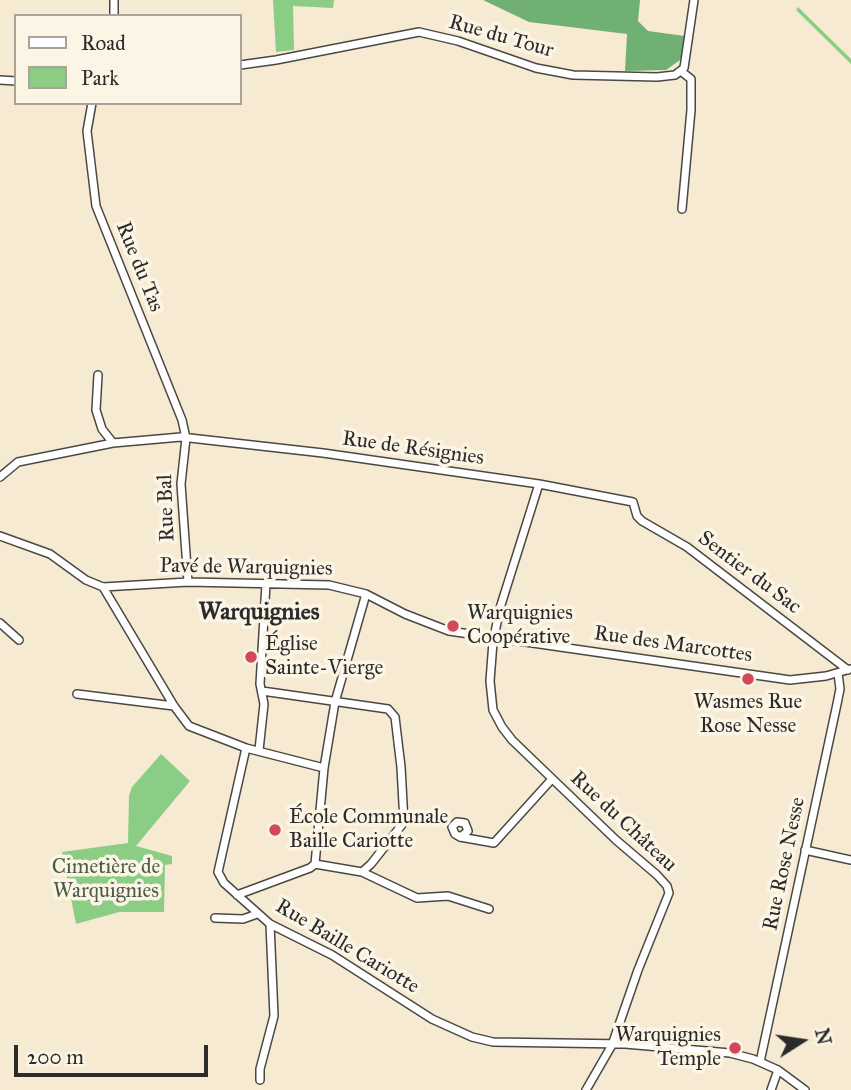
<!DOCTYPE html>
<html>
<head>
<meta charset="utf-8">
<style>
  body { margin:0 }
  #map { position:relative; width:851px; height:1090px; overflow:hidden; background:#f7ead2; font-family:"IM FELL Great Primer",serif }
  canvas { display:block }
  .legend { position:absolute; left:14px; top:14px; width:228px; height:91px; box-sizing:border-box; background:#fcf5e5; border:2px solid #a8a49b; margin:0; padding:9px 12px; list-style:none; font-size:21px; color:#2b2b2b }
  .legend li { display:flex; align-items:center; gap:14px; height:35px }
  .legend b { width:35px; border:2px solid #a8a49b }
  .north { position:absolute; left:767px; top:1006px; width:70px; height:70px; -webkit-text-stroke:5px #fcf5e5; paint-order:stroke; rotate:78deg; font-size:19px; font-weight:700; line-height:28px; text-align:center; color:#2b2b2b }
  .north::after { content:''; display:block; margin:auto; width:24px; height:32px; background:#2b2b2b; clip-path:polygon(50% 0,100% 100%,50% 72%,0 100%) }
  .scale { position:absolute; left:14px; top:1045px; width:194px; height:32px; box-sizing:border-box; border:4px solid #2b2b2b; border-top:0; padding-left:9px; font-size:21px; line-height:24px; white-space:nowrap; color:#2b2b2b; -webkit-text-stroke:5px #fcf5e5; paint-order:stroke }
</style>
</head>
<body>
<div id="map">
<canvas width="851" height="1090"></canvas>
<ul class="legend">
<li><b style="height:9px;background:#fff"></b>Road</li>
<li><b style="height:19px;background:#8bcd85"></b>Park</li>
</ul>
<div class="north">N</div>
<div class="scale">200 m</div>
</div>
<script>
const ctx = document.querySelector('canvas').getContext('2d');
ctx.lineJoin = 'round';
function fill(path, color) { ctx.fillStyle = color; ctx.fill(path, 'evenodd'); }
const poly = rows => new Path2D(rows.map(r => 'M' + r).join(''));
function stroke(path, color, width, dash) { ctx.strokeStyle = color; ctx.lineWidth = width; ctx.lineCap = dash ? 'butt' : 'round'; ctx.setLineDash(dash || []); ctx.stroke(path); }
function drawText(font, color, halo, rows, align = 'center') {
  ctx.font = font + ' "IM FELL Great Primer",serif'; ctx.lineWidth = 7; ctx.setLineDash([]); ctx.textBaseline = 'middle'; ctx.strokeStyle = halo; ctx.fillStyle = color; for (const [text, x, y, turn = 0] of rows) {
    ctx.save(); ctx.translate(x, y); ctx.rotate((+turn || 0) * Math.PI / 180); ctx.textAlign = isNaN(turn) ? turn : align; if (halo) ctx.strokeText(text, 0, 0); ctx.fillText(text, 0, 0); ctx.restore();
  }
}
const green = poly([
  [273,0,334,0,333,8,293,6,294,50,276,52],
  [798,7,851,59,851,64,796,10],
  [161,754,190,781,136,846,172,856,172,864,165,865,164,912,119,912,76,924,62,852,128,843,129,796,132,787]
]);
const forest = poly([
  [483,0,640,0,638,21,648,31,685,36,683,53,680,60,666,70,625,71,627,34,529,22]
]);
const minor = poly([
  [114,16,114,0],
  [240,65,276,60,419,32,458,41,536,68,573,75,657,77,675,75,684,68,694,0],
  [0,80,16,81],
  [92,103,87,131,96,206,182,420,186,438,181,484,188,582],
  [682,209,691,110,691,79,682,72],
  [98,375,96,410,102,429,113,443],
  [0,477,18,462,113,443,181,437,323,453,539,484,633,502,637,516,642,521,687,547,848,670],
  [539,484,500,608,493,642,490,681,493,710,502,727,512,740,616,840,657,875,667,886,669,893,638,970,612,1045,586,1090],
  [0,536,50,554,86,580,103,587,188,582,329,585,366,594,405,614,449,631,790,680,826,676,850,669],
  [103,587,174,706,189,726,246,748,324,768,315,864],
  [0,623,19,640],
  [262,691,388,709,395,717,401,767,404,822,371,864,362,872,315,864],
  [77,694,174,706],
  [246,748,218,872,224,883,270,924,332,955,432,1019,472,1037,493,1042,625,1044,730,1053,753,1059,778,1070,805,1090],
  [259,750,264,704,260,684,266,584],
  [324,768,335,702,366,594],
  [460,837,468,831,465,823,457,822,452,827,455,834,460,837,494,843,552,779],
  [805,850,851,860],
  [362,872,417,898,448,896,489,909],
  [237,895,310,868,315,864],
  [215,918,243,919,257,914],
  [760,1062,837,704,840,689,838,673],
  [260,1080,260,1069,274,1016,270,924],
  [771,1090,778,1070]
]);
const markers = [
  [453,626,7,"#d1495b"],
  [251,657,7,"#d1495b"],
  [748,679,7,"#d1495b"],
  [275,830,7,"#d1495b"],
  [735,1048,7,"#d1495b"]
];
const streetNames = [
  ["Rue du Tour",501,37,16],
  ["Rue du Tas",139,267,68],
  ["Rue de Résignies",413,449,8],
  ["Rue Bal",167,508,-92],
  ["Pavé de Warquignies",246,568,1],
  ["Sentier du Sac",749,573,37],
  ["Rue des Marcottes",673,645,8],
  ["Rue du Château",623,822,43],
  ["Rue Rose Nesse",785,864,-78],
  ["Rue Baille Cariotte",347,947,31]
];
const poiNames = [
  ["Warquignies",467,614],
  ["Coopérative",467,638],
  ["Église",265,645],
  ["Sainte-Vierge",265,669],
  ["Wasmes Rue",748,703,"center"],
  ["Rose Nesse",748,727,"center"],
  ["École Communale",289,818],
  ["Baille Cariotte",289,842],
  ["Warquignies",721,1036,"right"],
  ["Temple",721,1060,"right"]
];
const parkNames = [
  ["Cimetière de",106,868],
  ["Warquignies",106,892]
];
const quarterNames = [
  ["Warquignies",259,613]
];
fill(green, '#8bcd85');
fill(forest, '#70b072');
stroke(minor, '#4a4844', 10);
stroke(minor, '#fff', 7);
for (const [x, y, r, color] of markers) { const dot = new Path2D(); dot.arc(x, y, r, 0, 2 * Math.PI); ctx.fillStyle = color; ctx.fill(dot); stroke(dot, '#fcf5e5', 2.5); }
drawText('21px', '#2b2b2b', '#fcf5e5', streetNames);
drawText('21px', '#2b2b2b', '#fcf5e5', poiNames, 'left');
drawText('21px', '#485c46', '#fcf5e5', parkNames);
drawText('bold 24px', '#2b2b2b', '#fcf5e5', quarterNames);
</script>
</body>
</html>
